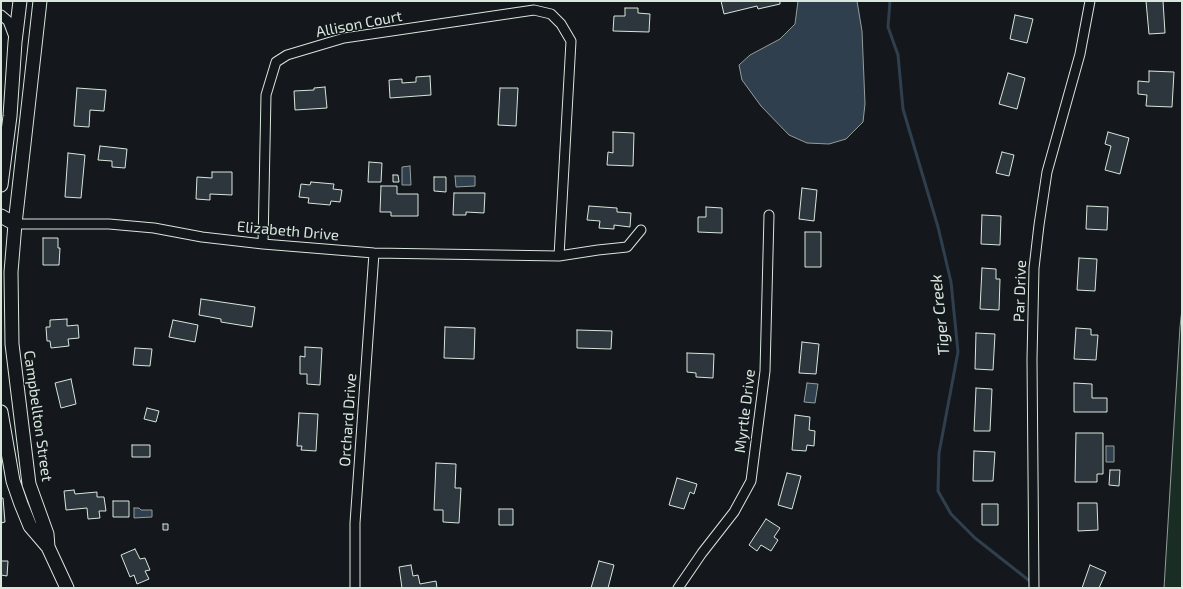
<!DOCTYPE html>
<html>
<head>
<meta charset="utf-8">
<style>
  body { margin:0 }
  #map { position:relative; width:1183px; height:589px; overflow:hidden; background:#14181c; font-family:"Exo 2",sans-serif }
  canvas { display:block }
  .frame { position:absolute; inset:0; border:2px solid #d8e6dc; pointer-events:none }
</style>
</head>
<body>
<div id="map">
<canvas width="1183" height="589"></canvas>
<div class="frame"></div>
</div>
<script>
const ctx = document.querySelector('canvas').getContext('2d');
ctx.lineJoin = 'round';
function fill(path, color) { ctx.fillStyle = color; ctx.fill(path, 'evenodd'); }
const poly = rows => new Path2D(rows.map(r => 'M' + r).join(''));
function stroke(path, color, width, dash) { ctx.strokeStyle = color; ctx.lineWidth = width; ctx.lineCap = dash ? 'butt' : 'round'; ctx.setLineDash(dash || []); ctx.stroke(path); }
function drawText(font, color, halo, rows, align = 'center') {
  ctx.font = font + ' "Exo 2",sans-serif'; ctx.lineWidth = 3; ctx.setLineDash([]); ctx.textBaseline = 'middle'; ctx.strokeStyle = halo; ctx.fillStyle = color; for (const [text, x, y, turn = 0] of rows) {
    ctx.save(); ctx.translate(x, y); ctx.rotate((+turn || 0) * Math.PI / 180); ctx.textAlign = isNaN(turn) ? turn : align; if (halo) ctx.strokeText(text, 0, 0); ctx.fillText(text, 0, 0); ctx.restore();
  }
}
const green = poly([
  [1182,309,1182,588,1164,588,1180,327,1182,309]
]);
const water = poly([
  [798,1,857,1,862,31,865,104,863,122,846,139,829,144,807,143,789,135,761,106,742,80,739,65,750,55,780,39,795,24,798,1],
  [410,166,411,185,402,185,402,167,410,166],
  [455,176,475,176,475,186,456,187,455,176],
  [807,383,818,384,815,403,804,402,807,383],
  [1106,446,1114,446,1114,462,1106,462,1106,446],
  [134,508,139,508,141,510,152,510,152,517,134,518,134,508]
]);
const stream = poly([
  [890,1,888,27,898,55,903,109,938,227,951,282,958,352,939,453,938,491,951,514,975,538,1031,582]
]);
const building = poly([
  [721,1,780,1,780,4,758,9,757,6,724,14,721,1],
  [1146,1,1163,1,1165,33,1149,34,1146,1],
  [625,8,638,8,638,13,650,14,649,32,613,31,614,16,625,16,625,8],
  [1015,15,1033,19,1027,43,1010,39,1015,15],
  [1149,71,1174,72,1172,107,1146,106,1147,95,1138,94,1138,81,1149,82,1149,71],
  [1008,73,1025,78,1017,109,999,104,1008,73],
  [430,76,431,95,390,98,389,80,402,79,402,83,416,82,416,77,430,76],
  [325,87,327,108,295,110,294,91,314,90,314,88,325,87],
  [77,88,106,90,104,111,90,110,89,127,74,126,77,88],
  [500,88,518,88,516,126,498,125,500,88],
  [613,132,634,133,633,166,607,165,608,152,613,153,613,132],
  [1108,132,1129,138,1120,174,1105,170,1111,146,1105,144,1108,132],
  [100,146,127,149,125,168,112,167,112,161,98,160,100,146],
  [1002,152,1014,155,1009,176,996,173,1002,152],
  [68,153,85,155,81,198,65,197,68,153],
  [369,162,382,163,381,182,368,182,369,162],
  [212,172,232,172,232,195,210,194,210,200,196,199,197,177,212,178,212,172],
  [393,175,398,175,399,182,393,182,393,175],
  [434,177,446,177,446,192,434,191,434,177],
  [311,182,334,184,333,189,342,190,340,202,331,201,330,205,308,203,309,198,299,197,301,184,310,185,311,182],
  [381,186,397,186,397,194,418,194,418,216,391,216,391,212,380,212,381,186],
  [802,188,817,190,814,221,799,219,802,188],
  [454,193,485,193,484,213,466,212,466,215,453,215,454,193],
  [589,206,617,208,617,212,631,213,630,227,614,225,614,229,599,228,600,221,587,220,589,206],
  [1087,206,1108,207,1107,230,1086,229,1087,206],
  [706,207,722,208,722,233,698,232,698,217,706,217,706,207],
  [982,215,1001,216,1000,245,981,244,982,215],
  [805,232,821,232,821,267,805,267,805,232],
  [43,238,58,238,58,248,60,248,59,265,43,265,43,238],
  [1079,258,1097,259,1095,291,1077,290,1079,258],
  [982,268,996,269,996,279,1000,279,999,310,980,309,982,268],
  [201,299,255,307,252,327,221,322,221,319,199,315,201,299],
  [67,319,67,326,78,325,79,338,68,339,69,346,51,348,50,341,47,341,46,327,50,327,50,320,67,319],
  [173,320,198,325,195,342,169,337,173,320],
  [445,327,475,328,474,359,444,358,445,327],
  [1076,328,1091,329,1091,335,1098,335,1096,360,1074,359,1076,328],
  [577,330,612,331,611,349,577,348,577,330],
  [976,333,995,334,993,370,975,369,976,333],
  [802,342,819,344,816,374,799,373,802,342],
  [305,347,322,348,320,385,307,384,307,374,300,374,300,356,305,357,305,347],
  [135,348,152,349,150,366,133,365,135,348],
  [687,353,714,354,713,378,696,377,696,373,687,372,687,353],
  [71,379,76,404,61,408,55,383,71,379],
  [1074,383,1092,384,1092,398,1107,398,1107,412,1074,412,1074,383],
  [976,388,992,389,990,431,974,431,976,388],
  [147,408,159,411,156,422,144,419,147,408],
  [299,413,318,414,316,451,301,450,302,446,297,446,299,413],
  [795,415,810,417,809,430,815,431,814,446,807,445,806,451,792,450,795,415],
  [1076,433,1103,433,1103,474,1097,474,1097,482,1075,482,1076,433],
  [132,445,150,445,150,457,132,457,132,445],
  [974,451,995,452,993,481,973,481,974,451],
  [436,463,456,464,455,488,461,488,459,523,443,522,443,510,434,510,436,463],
  [1110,470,1120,470,1119,486,1109,485,1110,470],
  [787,473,801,476,792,509,778,505,787,473],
  [677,478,697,484,694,494,690,492,684,509,669,505,677,478],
  [74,490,75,494,97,492,97,497,104,497,106,511,99,511,100,518,88,519,87,508,66,510,64,491,74,490],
  [1,498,3,498,5,522,1,523,1,498],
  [113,501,129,501,129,517,113,517,113,501],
  [1078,503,1097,503,1098,530,1078,531,1078,503],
  [982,504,998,504,998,525,982,525,982,504],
  [499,509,513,509,513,525,499,525,499,509],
  [766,519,780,528,774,537,778,540,771,551,761,545,757,551,749,545,766,519],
  [163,524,168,524,168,530,163,530,163,524],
  [135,549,140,559,145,558,150,570,145,571,149,579,137,584,134,575,130,577,121,555,135,549],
  [1,561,8,561,7,576,1,575,1,561],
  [599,561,614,565,608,588,591,588,599,561],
  [411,565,413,576,418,575,420,584,436,581,437,588,402,588,399,567,411,565],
  [1090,565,1106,572,1099,588,1082,588,1090,565]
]);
const street = poly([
  [1,15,8,21,14,37],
  [15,224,109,224,154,228,202,237,263,244,374,253,559,256,598,250,627,247,641,230],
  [263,244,266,95,276,62,287,55,344,38,534,10,551,14,561,24,571,41,559,256],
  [355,588,355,523,374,253],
  [678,588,702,553,734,512,751,481,765,371,769,215],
  [1034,588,1032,359,1034,268,1039,225,1047,172,1080,54,1090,1]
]);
const secondary = poly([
  [40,1,15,224,11,272,12,344,29,484,47,534,48,547],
  [1,185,10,116,15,42,20,1],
  [1,216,15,224],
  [1,412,13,481,21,504,30,526,48,547,67,588]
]);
const streetNames = [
  ["Allison Court",359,24,-11],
  ["Elizabeth Drive",288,231,5],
  ["Par Drive",1020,291,-88],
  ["Myrtle Drive",745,411,-83],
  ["Campbellton Street",38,416,82],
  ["Orchard Drive",348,420,-86]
];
const waterNames = [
  ["Tiger Creek",940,315,-96]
];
fill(green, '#1a2d24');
stroke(green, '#939e99', 1);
fill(water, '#2f3f4d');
stroke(water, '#939e99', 1);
stroke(stream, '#2f3f4d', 3);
fill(building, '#2c363c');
stroke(building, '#d8e6dc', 1);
stroke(street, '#d8e6dc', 11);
stroke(secondary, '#d8e6dc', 15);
stroke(street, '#14181c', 9);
stroke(secondary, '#14181c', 13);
drawText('15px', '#d8e6dc', '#14181c', streetNames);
drawText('italic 16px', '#d8e6dc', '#14181c', waterNames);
</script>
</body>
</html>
